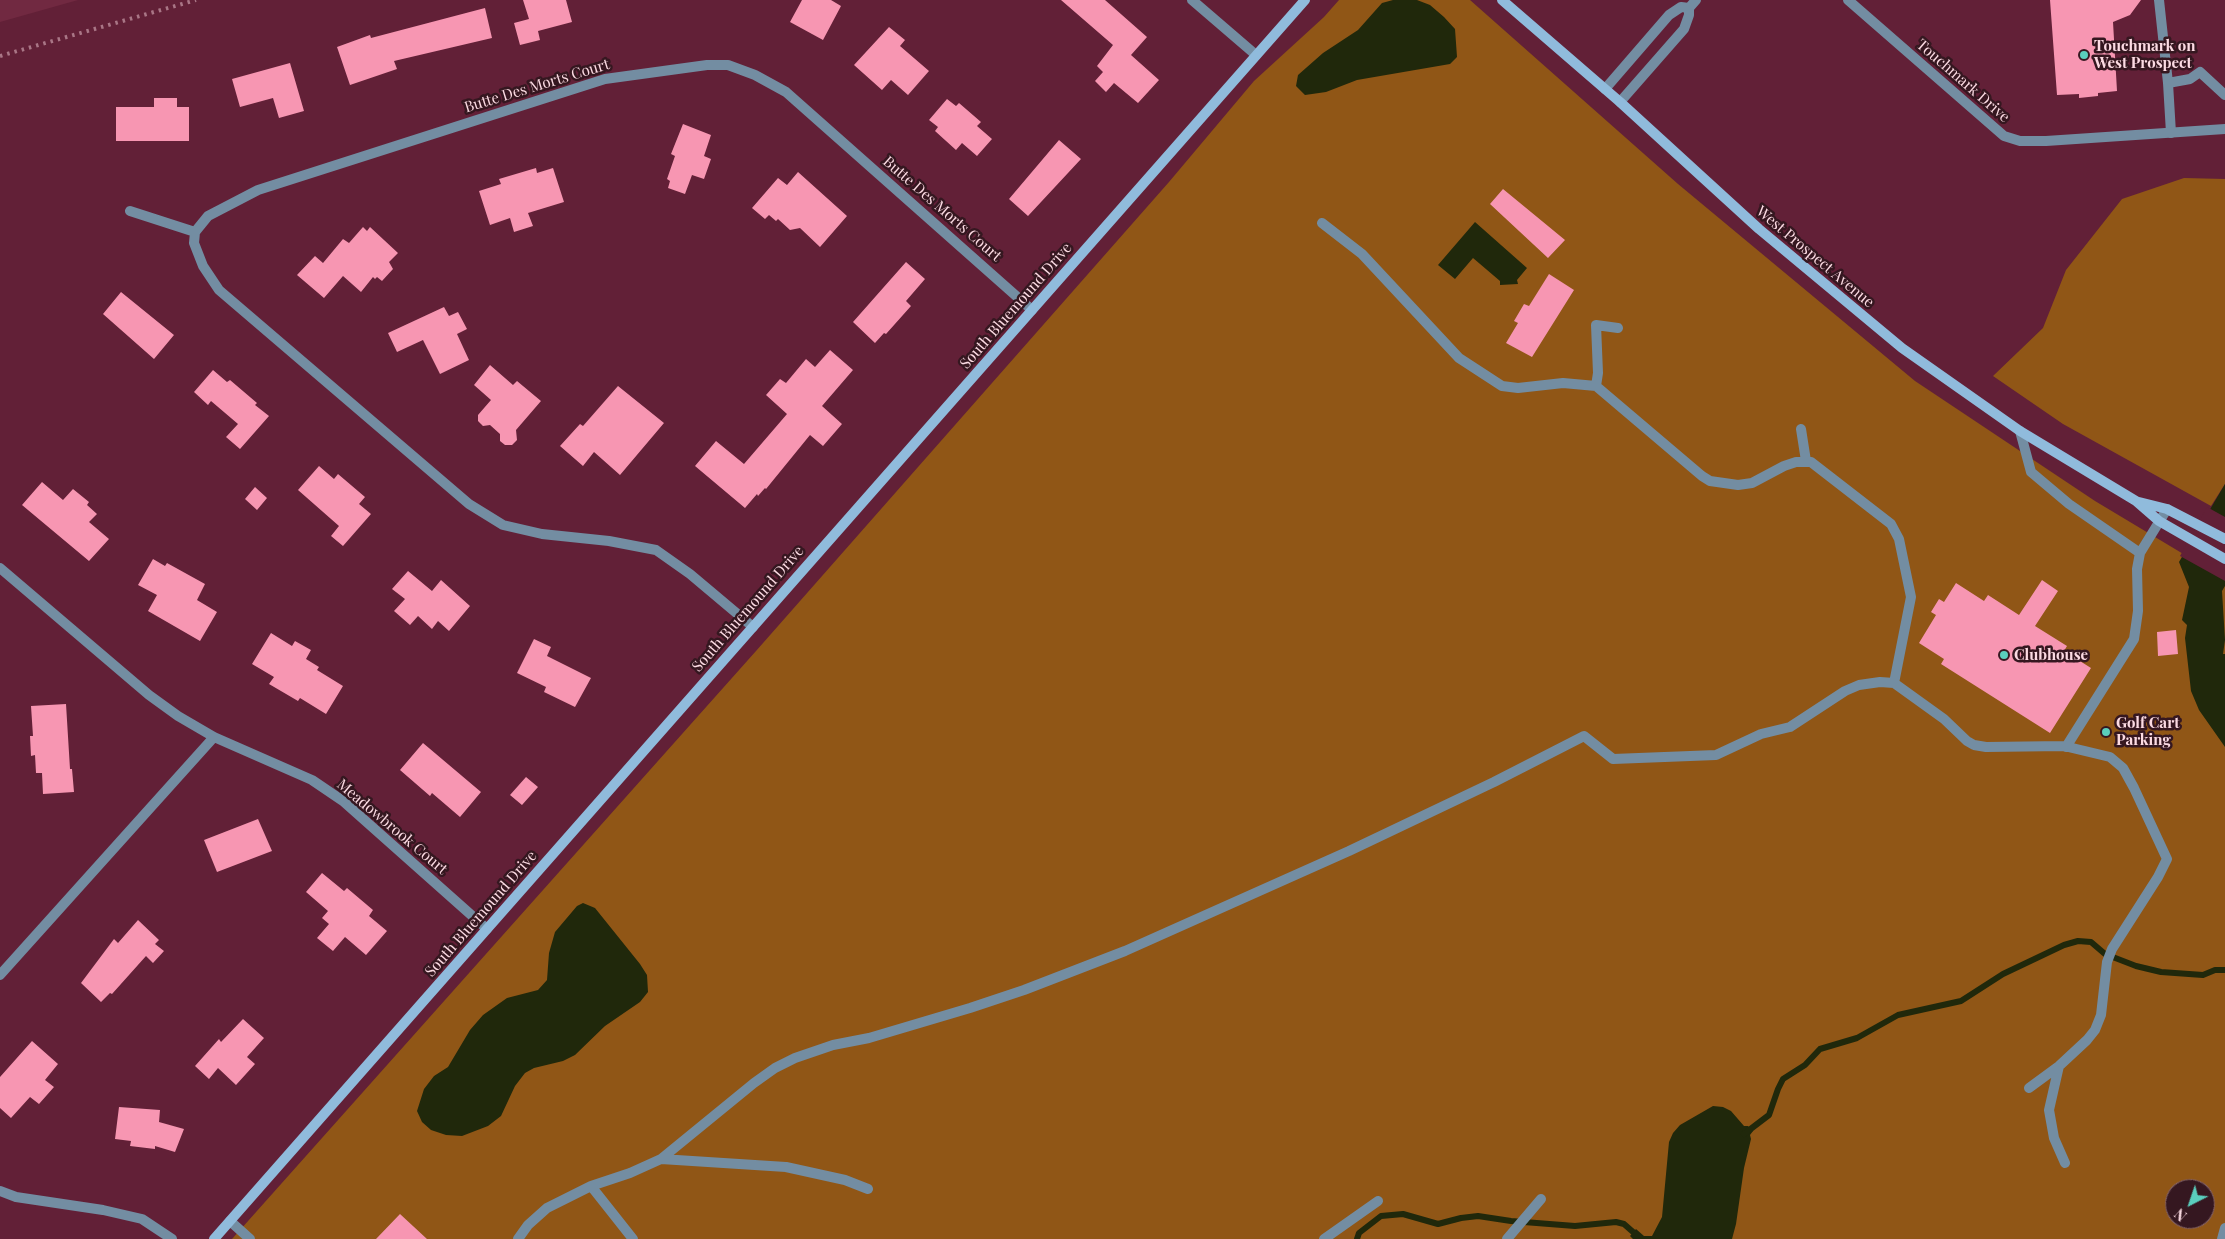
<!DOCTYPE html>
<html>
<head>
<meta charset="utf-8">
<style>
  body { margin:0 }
  #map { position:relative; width:2225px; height:1239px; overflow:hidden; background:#622037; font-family:"Playfair Display",serif }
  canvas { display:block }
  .north { position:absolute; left:2165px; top:1179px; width:50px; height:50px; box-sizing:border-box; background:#351720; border:1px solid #85656e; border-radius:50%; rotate:221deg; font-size:14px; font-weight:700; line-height:20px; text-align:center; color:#fcdbe3 }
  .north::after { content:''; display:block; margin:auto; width:18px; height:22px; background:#5acebd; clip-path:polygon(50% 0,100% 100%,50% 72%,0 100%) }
</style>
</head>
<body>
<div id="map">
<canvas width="2225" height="1239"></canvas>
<div class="north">N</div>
</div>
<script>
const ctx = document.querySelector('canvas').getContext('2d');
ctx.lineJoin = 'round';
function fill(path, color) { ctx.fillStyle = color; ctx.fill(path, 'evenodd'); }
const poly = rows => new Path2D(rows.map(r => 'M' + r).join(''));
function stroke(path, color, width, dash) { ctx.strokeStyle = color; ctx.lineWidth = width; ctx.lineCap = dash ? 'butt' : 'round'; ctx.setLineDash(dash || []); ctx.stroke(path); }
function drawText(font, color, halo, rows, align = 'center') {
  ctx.font = font + ' "Playfair Display",serif'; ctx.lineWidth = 5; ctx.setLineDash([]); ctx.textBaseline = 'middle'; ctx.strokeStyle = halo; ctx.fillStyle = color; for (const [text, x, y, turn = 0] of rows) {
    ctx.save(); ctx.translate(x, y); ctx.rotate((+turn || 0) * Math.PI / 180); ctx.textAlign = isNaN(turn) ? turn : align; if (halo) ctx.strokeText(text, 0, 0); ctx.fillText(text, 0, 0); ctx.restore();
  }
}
const built = poly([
  [0,0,78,0,0,22]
]);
const green = poly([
  [1339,0,1470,0,1678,184,1915,381,2095,501,2225,579,2225,1239,232,1239,756,651,1169,182,1254,81,1324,17],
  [2175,1189,2205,1189,2205,1219,2175,1219],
  [2184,178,2225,179,2225,484,2211,506,2063,424,1993,376,2043,328,2066,270,2122,199]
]);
const water = poly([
  [1393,0,1417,0,1430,5,1444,17,1455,29,1457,57,1450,64,1357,80,1326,92,1305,95,1296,86,1298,75,1323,53,1358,30,1382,3],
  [1475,222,1527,268,1517,280,1518,284,1500,285,1500,281,1473,258,1455,279,1438,265],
  [2225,484,2225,586,2222,591,2225,640,2223,654,2225,654,2225,747,2199,710,2191,691,2185,638,2187,625,2182,620,2189,587,2179,562],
  [583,903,595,908,640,964,647,975,648,992,640,1002,605,1026,575,1055,563,1061,534,1068,525,1073,515,1086,501,1116,488,1126,462,1136,446,1135,431,1130,422,1122,417,1111,424,1089,434,1076,448,1067,470,1030,483,1015,507,998,538,990,547,980,549,953,555,932,577,906],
  [1713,1106,1723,1107,1731,1111,1744,1126,1748,1126,1753,1131,1750,1135,1751,1139,1744,1168,1736,1224,1732,1239,1633,1239,1630,1236,1636,1229,1644,1236,1652,1236,1662,1217,1669,1142,1673,1133,1680,1125]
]);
const pier = poly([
  [2207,507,2225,517,2225,581,2180,556]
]);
const stream = poly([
  [1744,1134,1769,1115,1778,1089,1783,1079,1805,1065,1820,1049,1857,1038,1898,1015,1961,1001,2003,974,2064,945,2078,941,2091,942,2105,954,2136,966,2161,972,2203,975,2215,970,2225,970],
  [1357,1239,1359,1233,1381,1216,1403,1214,1438,1224,1461,1218,1478,1216,1511,1221,1575,1226,1616,1222,1624,1224,1641,1239]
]);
const building = poly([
  [523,0,566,0,572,22,538,31,540,40,520,45,514,23,529,19],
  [802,0,831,0,841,6,823,40,790,22],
  [1061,0,1105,0,1147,37,1131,55,1159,80,1138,103,1114,83,1106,92,1095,81,1103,72,1097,66,1113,45],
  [2050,0,2141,0,2130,15,2113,22,2117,91,2098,93,2098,96,2079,98,2079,94,2057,95],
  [485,8,492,38,394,61,397,69,350,85,337,47,370,35,371,38],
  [889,27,905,40,900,46,929,71,908,95,891,80,882,90,854,65],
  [290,63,304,111,279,118,273,98,240,107,232,79],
  [154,98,177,98,177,107,189,107,189,141,116,141,116,107,154,107],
  [947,99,956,106,959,103,981,122,977,126,992,139,977,156,962,143,956,150,935,131,938,127,929,120],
  [683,124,711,135,704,156,711,159,704,179,692,175,685,194,668,188,670,181,667,179,675,156,671,154],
  [1059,140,1081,159,1028,216,1009,199],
  [536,168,537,173,553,168,564,202,528,213,533,226,514,232,510,218,490,225,479,191,501,184,499,179],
  [798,172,847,216,820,247,800,228,790,230,778,219,776,221,769,215,765,219,752,208,778,178,787,185],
  [1503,189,1565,240,1548,258,1490,204],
  [363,227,367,231,370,227,398,253,389,262,393,269,382,281,377,277,375,279,373,277,361,292,343,276,324,298,297,275,315,256,323,263,343,239,349,243],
  [906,262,925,279,906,301,911,306,886,334,884,333,875,343,853,322],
  [1549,274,1574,290,1532,357,1506,343,1518,323,1514,321,1524,304,1529,306],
  [121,292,174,335,154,359,103,314],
  [444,307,449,316,458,312,467,329,457,334,469,360,440,374,423,340,397,352,388,333],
  [830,350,853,370,822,406,842,424,823,446,810,435,766,489,765,488,758,496,757,494,745,508,695,466,716,441,744,464,787,414,766,395,780,379,786,383,806,359,815,367],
  [490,365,513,385,517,381,541,401,516,430,517,440,512,445,505,445,500,441,500,434,490,425,483,426,478,421,478,415,491,400,474,385],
  [213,370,227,382,230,380,257,403,255,405,269,416,240,449,226,437,238,424,211,401,208,405,194,392],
  [618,386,664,423,620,475,594,452,583,466,560,446,580,424,583,426],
  [319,466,334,479,338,474,365,497,359,504,371,514,343,546,331,536,339,526,298,490],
  [42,482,63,500,73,489,89,502,87,505,97,514,89,522,109,539,89,561,22,505],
  [255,487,267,498,257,510,245,499],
  [153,559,165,566,167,563,205,584,197,600,217,612,200,641,148,611,157,595,138,585],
  [408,571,432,591,441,580,470,606,449,631,438,621,432,629,418,616,410,625,394,611,405,599,392,589],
  [2042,580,2058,591,2035,626,2067,646,2064,651,2091,668,2050,733,1941,664,1944,659,1919,643,1936,615,1931,612,1939,599,1944,602,1956,583,1984,601,1988,595,2019,615],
  [2176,630,2178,654,2158,656,2157,632],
  [271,633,292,646,295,641,311,650,306,659,319,667,317,670,343,686,326,714,300,698,298,701,269,684,274,677,252,664],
  [534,639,551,647,547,656,591,678,575,707,544,692,546,687,517,673],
  [66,704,70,769,72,769,74,792,43,794,42,773,36,773,35,755,31,756,30,736,33,736,31,706],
  [423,743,481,792,460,817,432,793,430,796,400,770],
  [526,777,538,787,522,805,510,795],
  [258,819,272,851,217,872,204,840],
  [322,873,344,891,347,888,373,910,369,916,387,931,366,955,345,937,333,951,317,938,329,924,322,918,328,911,306,892],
  [138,920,159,940,155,944,164,951,153,963,146,956,112,994,110,993,101,1002,81,983,114,939,118,943],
  [243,1019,264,1038,247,1057,255,1064,236,1085,218,1068,209,1079,195,1066,219,1039,221,1042],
  [32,1041,58,1064,45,1080,54,1087,39,1104,30,1097,11,1118,0,1108,0,1077],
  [119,1107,160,1110,159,1122,184,1129,175,1152,155,1146,155,1149,130,1146,131,1141,115,1139],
  [400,1214,427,1239,376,1239]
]);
const lane = poly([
  [2159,0,2168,83],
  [2171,133,2168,83,2190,79,2200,72,2225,95],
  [1322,223,1362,254,1459,358,1502,386,1518,388,1563,383,1596,386,1702,476,1710,481,1738,485,1752,483,1784,466,1796,462,1811,462,1891,524,1899,539,1911,597,1894,683],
  [1596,386,1598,373,1596,325,1618,328],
  [1801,429,1806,461],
  [2020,431,2031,472,2069,504,2140,553],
  [2066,747,2134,639,2138,611,2137,569,2140,553,2167,509],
  [2059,1066,2049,1110,2054,1138,2065,1163],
  [661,1159,786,1167,845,1180,868,1189],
  [591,1186,633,1239],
  [230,1221,250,1239],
  [518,1239,528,1225,547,1208,591,1186,630,1173,661,1159,754,1083,775,1068,795,1058,833,1045,869,1038,970,1008,1024,990,1125,951,1349,851,1494,782,1584,736,1613,759,1716,755,1761,734,1790,727,1845,691,1859,685,1880,682,1894,683,1944,719,1967,741,1974,745,1986,747,2064,746,2110,757,2123,768,2134,788,2167,859,2158,877,2112,949,2107,962,2101,1015,2095,1030,2087,1040,2059,1066,2029,1088],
  [1324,1239,1378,1201],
  [1507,1239,1541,1199],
  [2222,1239,2225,1228]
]);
const street = poly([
  [1192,0,1256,55],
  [1848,0,2004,136,2020,141,2046,141,2225,129],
  [1605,89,1669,15,1681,7,1689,8],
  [1620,102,1684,29,1689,15,1689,8,1696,0],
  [130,211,195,232],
  [0,568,149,695,178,716,214,737,312,780,343,801,487,929],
  [753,627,690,574,656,550,609,541,542,534,503,525,469,504,219,290,203,266,194,243,195,232,208,216,258,190,605,79,707,65,728,65,755,75,786,92,1032,310],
  [0,975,214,737],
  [0,1191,16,1197,103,1210,142,1219,172,1239]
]);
const secondary = poly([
  [1502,0,1620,102,1759,229,1902,348,2020,431,2136,501,2159,521,2225,559],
  [2139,502,2167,509,2225,539],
  [214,1239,1305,0]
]);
const rail = poly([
  [0,56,196,0]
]);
const markers = [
  [2084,55,5,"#5acebd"],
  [2004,655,5,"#5acebd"],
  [2106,732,5,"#5acebd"]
];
const poiNames = [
  ["Touchmark on",2094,46],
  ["West Prospect",2094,63],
  ["Clubhouse",2014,655],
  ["Golf Cart",2116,723],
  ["Parking",2116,740]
];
const streetNames = [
  ["Touchmark Drive",1963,81,41],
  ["Butte Des Morts Court",537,86,-17],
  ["Butte Des Morts Court",942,209,41],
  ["West Prospect Avenue",1815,257,40],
  ["South Bluemound Drive",1016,306,-49],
  ["South Bluemound Drive",748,609,-49],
  ["Meadowbrook Court",392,827,40],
  ["South Bluemound Drive",481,914,-49]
];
fill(built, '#712941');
fill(green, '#905616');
fill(water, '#20280b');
fill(pier, '#622037');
stroke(stream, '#20280b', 6);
fill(building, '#f796b2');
stroke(lane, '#738da2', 10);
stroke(street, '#738da2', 10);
stroke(secondary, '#90bbdc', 10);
stroke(rail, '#a97686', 4, [2.5, 5]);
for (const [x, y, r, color] of markers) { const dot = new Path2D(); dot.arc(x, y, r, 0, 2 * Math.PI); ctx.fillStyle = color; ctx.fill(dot); stroke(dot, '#351720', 2); }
drawText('bold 15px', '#fcdbe3', '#351720', poiNames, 'left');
drawText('15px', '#fcdbe3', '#351720', streetNames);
</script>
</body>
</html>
